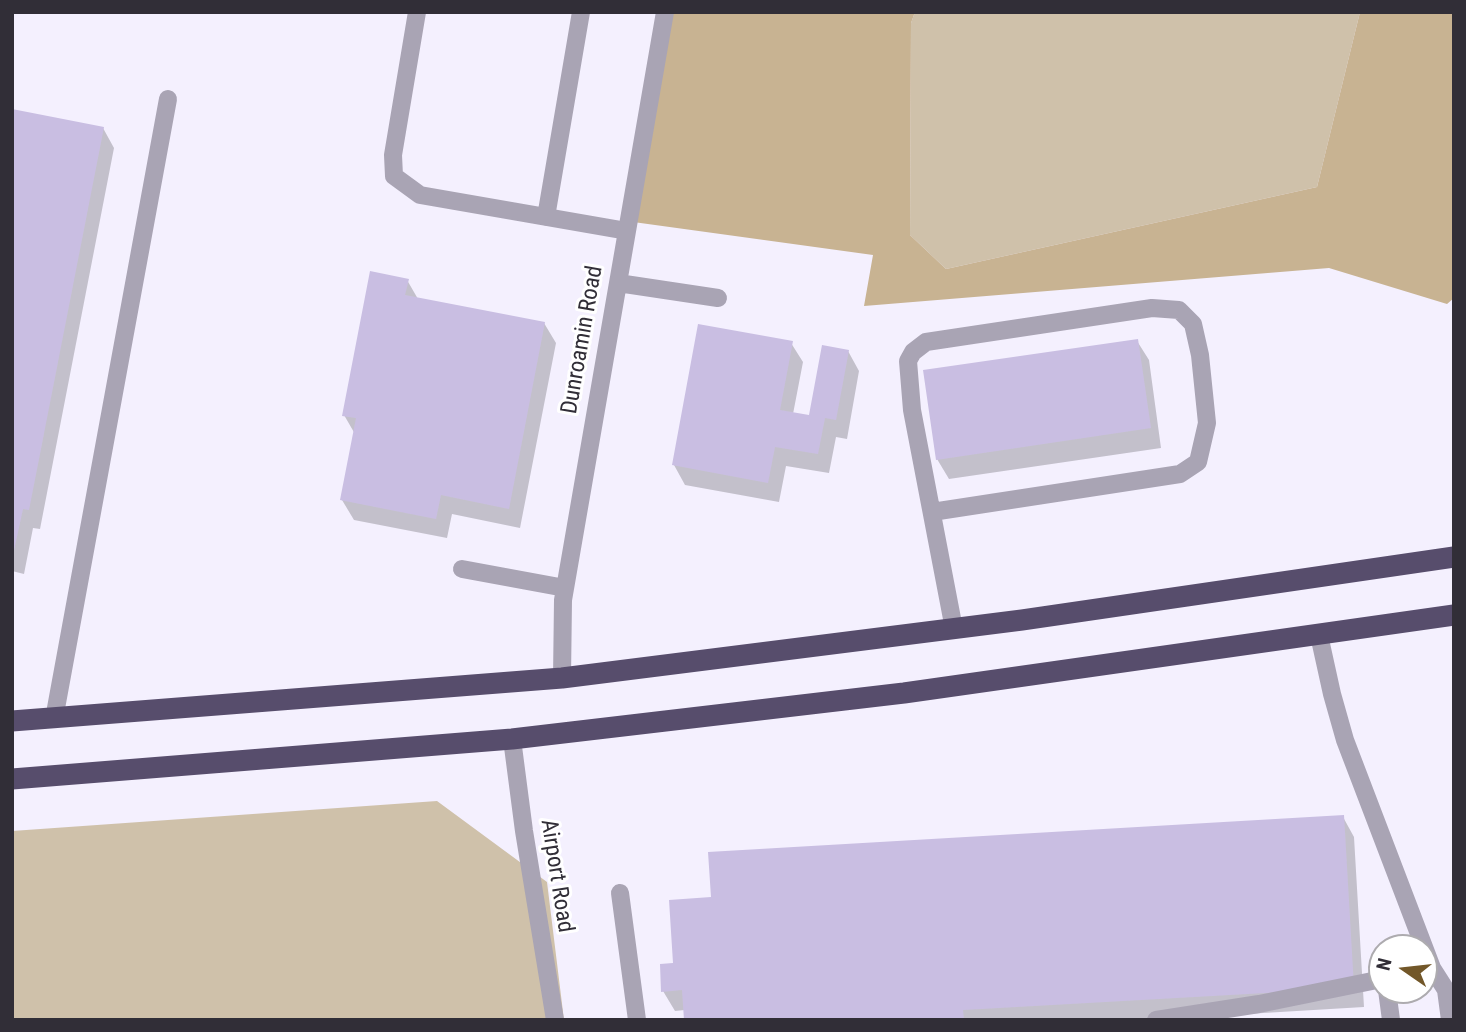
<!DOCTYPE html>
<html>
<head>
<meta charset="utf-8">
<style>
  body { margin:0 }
  #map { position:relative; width:1466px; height:1032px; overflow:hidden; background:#f4f0fe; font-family:"Roboto Condensed",sans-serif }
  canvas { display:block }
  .frame { position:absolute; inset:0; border:14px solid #312e37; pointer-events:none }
  .north { position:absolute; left:1368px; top:934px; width:70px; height:70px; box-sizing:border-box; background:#fff; border:2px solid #adabaf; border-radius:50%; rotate:284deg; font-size:19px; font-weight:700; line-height:28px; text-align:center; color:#312e37 }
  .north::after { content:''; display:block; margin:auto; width:24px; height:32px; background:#725729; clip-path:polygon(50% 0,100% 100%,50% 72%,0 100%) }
</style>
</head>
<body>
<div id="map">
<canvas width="1466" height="1032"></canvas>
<div class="frame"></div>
<div class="north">N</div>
</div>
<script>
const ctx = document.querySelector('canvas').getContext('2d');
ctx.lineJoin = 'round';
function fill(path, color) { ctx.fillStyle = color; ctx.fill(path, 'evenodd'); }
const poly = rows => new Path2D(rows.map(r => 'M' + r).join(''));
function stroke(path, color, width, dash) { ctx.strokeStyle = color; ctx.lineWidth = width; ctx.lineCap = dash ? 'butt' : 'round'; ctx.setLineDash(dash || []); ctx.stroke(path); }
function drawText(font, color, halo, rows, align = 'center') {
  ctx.font = font + ' "Roboto Condensed",sans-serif'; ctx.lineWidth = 6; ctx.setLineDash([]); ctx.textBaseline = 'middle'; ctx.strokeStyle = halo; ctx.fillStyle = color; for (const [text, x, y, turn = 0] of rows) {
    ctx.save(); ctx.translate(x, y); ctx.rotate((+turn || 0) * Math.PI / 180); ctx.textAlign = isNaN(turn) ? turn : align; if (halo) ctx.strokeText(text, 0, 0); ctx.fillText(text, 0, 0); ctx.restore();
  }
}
const green = poly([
  [915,12,1360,12,1317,187,946,269,910,235,911,23],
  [437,801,547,882,564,1020,12,1020,12,831]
]);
const forest = poly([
  [662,12,915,12,911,23,910,235,946,269,1317,187,1360,12,1454,12,1454,298,1447,304,1329,268,864,306,873,255,626,221]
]);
const shadow = poly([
  [12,111,103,128,114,148,40,529,33,528,24,574,12,571],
  [407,280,418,299,544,323,556,343,520,528,452,514,447,538,354,520,342,500,355,434,344,415],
  [1137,341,1149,360,1161,448,949,479,937,459],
  [791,343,803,362,793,414,810,417,848,351,859,371,847,439,836,437,829,473,786,466,779,502,685,485,674,465],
  [1343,817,1354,837,1364,1007,1146,1020,686,1020,685,1010,675,1011,663,991,674,965,713,899]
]);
const building = poly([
  [12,109,104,127,29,510,23,509,13,555],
  [370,271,409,279,405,295,545,322,509,509,441,495,436,519,340,500,356,418,342,416],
  [698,324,793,341,780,410,809,415,822,345,849,350,836,420,825,418,818,454,775,447,768,483,672,465],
  [1138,339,1151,428,936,460,923,370],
  [1344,815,1354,988,963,1010,964,1020,684,1020,682,990,661,992,660,964,673,963,669,900,711,897,708,852]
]);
const minor = poly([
  [417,12,393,155,394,176,420,195,627,231],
  [546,217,581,12],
  [618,283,718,298],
  [932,512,1180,474,1198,462,1207,423,1200,355,1193,324,1179,310,1152,308,926,342,913,352,908,361,912,410,954,629],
  [462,569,565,588],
  [1319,635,1332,694,1345,740,1432,968,1446,990,1450,1020],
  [562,678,563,600,665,12],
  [54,719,168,99],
  [512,739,524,831,555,1020],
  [620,893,637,1020],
  [1387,990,1391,1020],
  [1156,1020,1259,1004,1382,979]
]);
const highway = poly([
  [12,721,562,678,1022,620,1454,557],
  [12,779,512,739,904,693,1454,615]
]);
const streetNames = [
  ["Dunroamin Road",583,340,-80],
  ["Airport Road",556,876,81]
];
fill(green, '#cfc1aa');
fill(forest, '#c8b392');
fill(shadow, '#0003');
fill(building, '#c9bee2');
stroke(minor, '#a9a4b4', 18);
stroke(highway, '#574d6c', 21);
drawText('23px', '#312e37', '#fff', streetNames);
</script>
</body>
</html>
